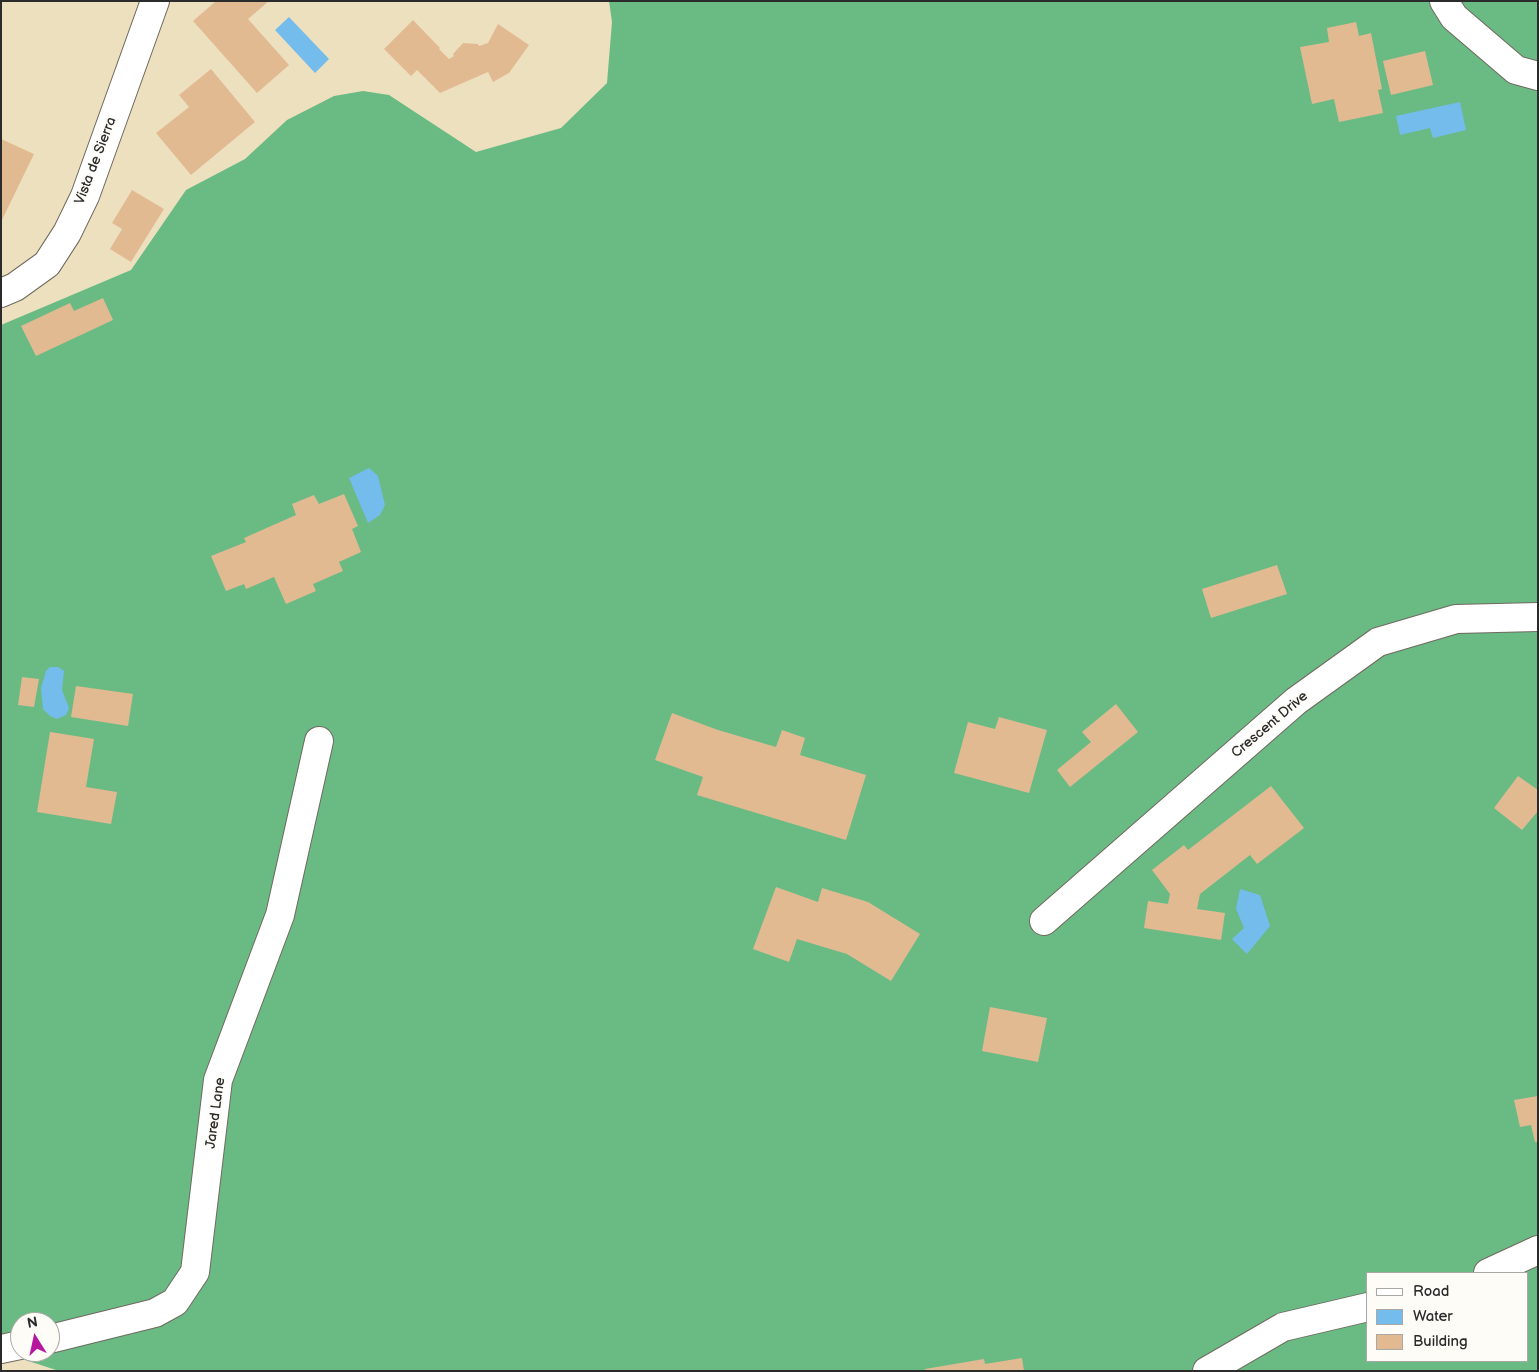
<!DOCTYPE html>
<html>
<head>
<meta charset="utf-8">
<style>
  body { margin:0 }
  #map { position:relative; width:1539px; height:1372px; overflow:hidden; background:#ede0bf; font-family:"Balsamiq Sans",sans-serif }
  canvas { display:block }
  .frame { position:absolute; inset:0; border:2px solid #2b2b2b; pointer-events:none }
  .legend { position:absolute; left:1366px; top:1272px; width:162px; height:90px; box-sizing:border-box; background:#fdfcf7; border:1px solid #a9a8a5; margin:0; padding:6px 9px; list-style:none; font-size:15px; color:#2b2b2b }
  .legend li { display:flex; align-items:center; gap:10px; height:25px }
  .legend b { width:25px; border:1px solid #a9a8a5 }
  .north { position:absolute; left:10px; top:1312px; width:50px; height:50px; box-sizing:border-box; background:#fdfcf7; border:1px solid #a9a8a5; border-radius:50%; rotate:350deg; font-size:14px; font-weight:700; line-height:20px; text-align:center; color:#2b2b2b }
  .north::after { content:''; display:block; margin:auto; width:18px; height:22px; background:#b5179e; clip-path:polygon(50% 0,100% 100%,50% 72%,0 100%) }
</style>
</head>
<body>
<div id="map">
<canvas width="1539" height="1372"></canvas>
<div class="frame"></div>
<ul class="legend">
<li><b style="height:6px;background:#fff"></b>Road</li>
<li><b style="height:14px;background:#74bcec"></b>Water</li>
<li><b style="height:14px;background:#e2ba92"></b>Building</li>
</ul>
<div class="north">N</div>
</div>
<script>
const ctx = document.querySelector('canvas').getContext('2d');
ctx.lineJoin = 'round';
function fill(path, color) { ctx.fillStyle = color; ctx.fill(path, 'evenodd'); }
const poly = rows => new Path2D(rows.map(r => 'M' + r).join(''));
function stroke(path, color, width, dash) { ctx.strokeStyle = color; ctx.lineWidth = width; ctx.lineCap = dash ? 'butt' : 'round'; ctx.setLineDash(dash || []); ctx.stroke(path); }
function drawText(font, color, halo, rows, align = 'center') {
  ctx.font = font + ' "Balsamiq Sans",sans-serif'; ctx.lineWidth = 4; ctx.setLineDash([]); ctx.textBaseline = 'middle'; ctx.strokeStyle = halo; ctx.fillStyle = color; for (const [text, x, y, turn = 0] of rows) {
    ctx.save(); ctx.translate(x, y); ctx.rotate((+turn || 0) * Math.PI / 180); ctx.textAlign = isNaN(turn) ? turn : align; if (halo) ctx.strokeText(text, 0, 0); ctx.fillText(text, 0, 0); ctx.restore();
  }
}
const forest = poly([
  [609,1,1538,1,1538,1371,59,1371,1,1352,1,325,131,270,186,190,245,159,287,120,334,96,363,91,389,95,476,152,561,128,607,83,612,22],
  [1368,1273,1528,1273,1528,1361,1368,1361],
  [20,1322,50,1322,50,1352,20,1352]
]);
const water = poly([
  [289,17,329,59,315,73,275,30],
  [1460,102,1466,130,1433,138,1430,128,1400,135,1396,116],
  [369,468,378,476,385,505,380,515,368,523,349,478],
  [50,667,58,667,64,671,62,690,69,708,66,715,57,719,50,716,43,709,42,699,41,688,44,678,46,671],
  [1240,889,1260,895,1270,926,1247,954,1232,939,1244,928,1236,909]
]);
const building = poly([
  [216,1,269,1,248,19,289,65,257,93,193,21],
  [413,20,440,48,439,49,449,59,454,56,453,54,463,43,478,44,479,46,488,43,498,24,529,45,509,73,493,82,488,72,440,93,417,70,411,76,384,49],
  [1356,22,1359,36,1371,33,1382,89,1378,90,1383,113,1339,122,1334,99,1312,104,1300,47,1329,42,1327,28],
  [1425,51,1433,85,1391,95,1383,61],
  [211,69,255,122,191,175,156,133,189,107,179,95],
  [1,139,34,154,1,222],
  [132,190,164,209,131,262,110,249,122,229,112,223],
  [103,298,113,320,36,356,21,326,70,303,74,311],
  [344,494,358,526,352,529,361,552,339,562,343,571,313,584,316,591,286,604,274,577,246,589,244,584,226,591,211,556,246,542,244,538,296,515,292,504,314,495,319,504],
  [1277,565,1287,594,1211,618,1202,589],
  [22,677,39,679,34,707,18,705],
  [76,686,133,694,128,726,71,717],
  [1116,704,1138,732,1070,787,1057,770,1091,742,1082,732],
  [672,713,718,730,776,747,782,730,805,738,800,755,866,775,846,840,697,795,703,777,655,760],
  [999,717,1047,730,1029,793,954,773,968,722,995,729],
  [50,732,94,739,86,787,117,792,111,824,37,812],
  [1518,776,1538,790,1538,811,1522,830,1494,808],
  [1271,786,1304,828,1257,864,1250,855,1200,894,1197,909,1225,913,1221,940,1144,928,1148,901,1168,904,1170,894,1152,870,1184,845,1188,850],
  [776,887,818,902,822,888,868,902,920,934,891,981,847,954,797,939,789,962,753,949],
  [990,1007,1047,1018,1038,1062,982,1051],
  [1538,1096,1538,1142,1535,1142,1531,1125,1520,1127,1514,1100],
  [1022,1358,1024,1371,926,1371,925,1369,984,1359,985,1364]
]);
const minor = poly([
  [1444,1,1454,17,1516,70,1538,76],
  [1,293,15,287,47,264,67,233,85,196,155,1],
  [1044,921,1296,701,1378,642,1456,619,1538,617],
  [1488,1273,1538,1250],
  [50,1339,155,1313,175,1302,195,1272,218,1080,280,915,319,741],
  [1,1349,20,1345],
  [1207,1371,1283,1327,1368,1307]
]);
const streetNames = [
  ["Vista de Sierra",96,161,-69],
  ["Crescent Drive",1270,725,-40],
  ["Jared Lane",216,1113,-82]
];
fill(forest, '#6aba84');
fill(water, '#74bcec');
fill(building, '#e2ba92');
stroke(minor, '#6f6a5f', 30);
stroke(minor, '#fff', 28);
drawText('14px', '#2b2b2b', '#fdfcf7', streetNames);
</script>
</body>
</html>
